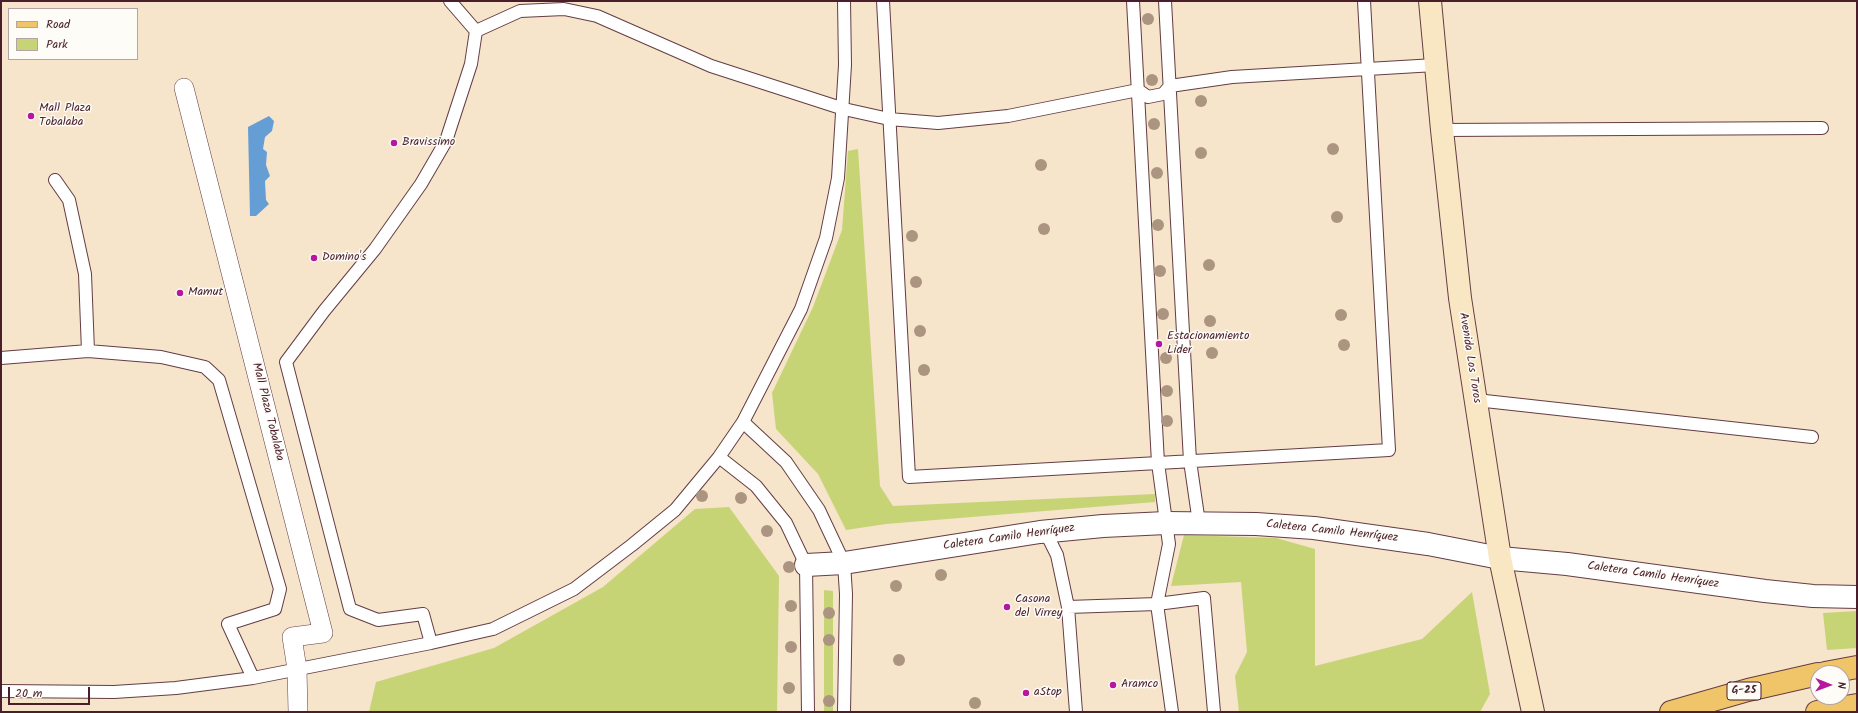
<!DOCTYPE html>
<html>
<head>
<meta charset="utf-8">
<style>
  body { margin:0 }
  #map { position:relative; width:1858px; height:713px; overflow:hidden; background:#f6e4cb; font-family:Kalam,sans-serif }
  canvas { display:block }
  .frame { position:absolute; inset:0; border:2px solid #4a1f2b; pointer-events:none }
  .legend { position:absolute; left:8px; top:8px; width:130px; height:52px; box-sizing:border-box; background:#fdfcf7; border:1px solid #b5a4a5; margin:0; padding:5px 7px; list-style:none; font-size:12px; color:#4a1f2b }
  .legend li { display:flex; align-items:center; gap:8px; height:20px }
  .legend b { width:20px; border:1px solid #b5a4a5 }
  .north { position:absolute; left:1810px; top:665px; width:40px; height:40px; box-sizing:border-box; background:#fdfcf7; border:1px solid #b5a4a5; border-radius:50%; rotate:91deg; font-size:11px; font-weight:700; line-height:16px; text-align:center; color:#4a1f2b }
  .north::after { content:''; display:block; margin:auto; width:14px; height:18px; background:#b5179e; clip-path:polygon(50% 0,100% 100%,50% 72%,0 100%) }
  .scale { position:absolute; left:8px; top:687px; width:82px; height:18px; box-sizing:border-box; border:2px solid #4a1f2b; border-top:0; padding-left:5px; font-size:12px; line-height:14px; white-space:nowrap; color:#4a1f2b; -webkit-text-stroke:3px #fdfcf7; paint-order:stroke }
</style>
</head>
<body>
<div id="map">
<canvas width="1858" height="713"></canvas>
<div class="frame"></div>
<ul class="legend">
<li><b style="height:5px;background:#f0c469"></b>Road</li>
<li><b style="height:11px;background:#c7d476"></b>Park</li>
</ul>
<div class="north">N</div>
<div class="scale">20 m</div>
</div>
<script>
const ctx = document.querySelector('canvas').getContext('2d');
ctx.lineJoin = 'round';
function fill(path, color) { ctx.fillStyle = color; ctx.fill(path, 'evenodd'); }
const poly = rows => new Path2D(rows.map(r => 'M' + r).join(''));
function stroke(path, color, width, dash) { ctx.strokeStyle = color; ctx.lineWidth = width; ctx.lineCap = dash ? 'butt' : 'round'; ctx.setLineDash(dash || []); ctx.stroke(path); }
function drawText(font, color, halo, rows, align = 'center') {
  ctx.font = font + ' Kalam,sans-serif'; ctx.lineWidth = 3; ctx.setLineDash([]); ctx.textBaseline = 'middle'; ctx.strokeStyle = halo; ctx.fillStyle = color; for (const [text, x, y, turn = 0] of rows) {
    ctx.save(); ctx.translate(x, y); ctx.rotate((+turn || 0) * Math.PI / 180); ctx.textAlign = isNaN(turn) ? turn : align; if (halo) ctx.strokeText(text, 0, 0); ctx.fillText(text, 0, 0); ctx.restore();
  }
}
const green = poly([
  [858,149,880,486,893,506,1155,494,1155,502,886,524,846,530,818,474,776,429,772,393,813,307,842,230,848,151],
  [729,507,779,576,777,712,369,712,376,682,494,648,603,587,695,509],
  [1184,535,1276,538,1315,549,1315,666,1422,639,1472,592,1490,694,1480,712,1239,712,1235,676,1247,652,1241,582,1171,586],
  [824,590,833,591,833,712,824,712],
  [1857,611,1857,648,1827,650,1823,613]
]);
const water = poly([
  [269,116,274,121,272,131,265,137,263,149,267,152,266,165,270,176,265,181,266,200,269,204,256,216,250,216,248,127]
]);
const service = poly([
  [450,1,476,31],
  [883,1,909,477,1389,450,1364,1],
  [1133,1,1158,463,1169,544,1157,604,1172,712],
  [1165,1,1190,461,1199,523],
  [1442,130,1822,128],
  [55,180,69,200,85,274,88,351],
  [1,358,88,351,161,357,205,367,219,380,280,589,275,609,228,624,253,678],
  [1476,400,1812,437],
  [743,422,786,462,819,510,844,563,846,594,844,712],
  [719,457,756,486,786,523,806,565,808,712],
  [1040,532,1049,539,1057,555,1068,607,1076,712],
  [1068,607,1157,604,1204,598,1214,712],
  [431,643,423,614,378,620,350,609,286,362,324,311,375,249,421,184,446,141,471,64,476,31,520,11,564,9,597,16,711,66,844,109,889,119,938,123,1008,116,1138,90,1148,97,1163,94,1170,86,1232,77,1435,65],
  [1,691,114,692,176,688,253,678,431,643,493,629,574,589,632,545,675,510,719,457,743,422,801,309,826,238,838,178,845,65,844,1]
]);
const pedestrian = poly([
  [184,88,323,633,292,637,297,669,298,712]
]);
const minor = poly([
  [806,565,844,563,1040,532,1103,526,1166,523,1256,524,1314,528,1428,544,1500,558]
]);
const tertiary = poly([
  [1500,558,1567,564,1765,591,1813,596,1857,597]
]);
const secondary = poly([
  [1430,1,1442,130,1460,298,1500,558,1533,712]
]);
const primary = poly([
  [1825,673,1857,667],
  [1671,712,1748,690,1818,674],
  [1817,712,1857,705]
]);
const trees = [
  [1148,19],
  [1152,80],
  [1201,101],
  [1154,124],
  [1333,149],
  [1201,153],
  [1041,165],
  [1157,173],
  [1337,217],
  [1158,225],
  [1044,229],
  [912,236],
  [1209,265],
  [1160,271],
  [916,282],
  [1163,314],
  [1341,315],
  [1210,321],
  [920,331],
  [1344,345],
  [1212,353],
  [1166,358],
  [924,370],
  [1167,391],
  [1167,421],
  [702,496],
  [741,498],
  [767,531],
  [789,567],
  [941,575],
  [896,586],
  [791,606],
  [829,613],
  [829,640],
  [791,647],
  [899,660],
  [789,688],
  [829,701],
  [975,703]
];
const markers = [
  [31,116,4,"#b5179e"],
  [394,143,4,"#b5179e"],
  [314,258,4,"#b5179e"],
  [180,293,4,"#b5179e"],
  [1159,344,4,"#b5179e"],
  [1007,607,4,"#b5179e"],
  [1113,685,4,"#b5179e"],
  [1026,693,4,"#b5179e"]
];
const shields = [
  [1744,691,34]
];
const shieldNames = [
  ["G-25",1744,691]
];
const poiNames = [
  ["Mall Plaza",39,109],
  ["Tobalaba",39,123],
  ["Bravissimo",402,143],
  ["Domino's",322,258],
  ["Mamut",188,293],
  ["Estacionamiento",1167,337],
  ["Lider",1167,351],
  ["Casona",1015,600],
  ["del Virrey",1015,614],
  ["Aramco",1121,685],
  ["aStop",1034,693]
];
const streetNames = [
  ["Avenida Los Toros",1469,358,81],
  ["Mall Plaza Tobalaba",267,412,76],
  ["Caletera Camilo Henríquez",1332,532,6],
  ["Caletera Camilo Henríquez",1009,538,-8],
  ["Caletera Camilo Henríquez",1653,576,8]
];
fill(green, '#c7d476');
fill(water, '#659ed4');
stroke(service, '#643d43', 14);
stroke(pedestrian, '#643d43', 20);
stroke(minor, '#643d43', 24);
stroke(tertiary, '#643d43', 24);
stroke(secondary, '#643d43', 24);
stroke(primary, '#643d43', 24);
stroke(service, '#fff', 12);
stroke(pedestrian, '#fff', 19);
stroke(minor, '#fff', 22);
stroke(tertiary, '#fff', 22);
stroke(secondary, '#f9e7c3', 22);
stroke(primary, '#f0c469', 22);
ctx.fillStyle = '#ac9580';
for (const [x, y] of trees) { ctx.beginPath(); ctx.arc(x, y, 6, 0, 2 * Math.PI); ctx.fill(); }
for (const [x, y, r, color] of markers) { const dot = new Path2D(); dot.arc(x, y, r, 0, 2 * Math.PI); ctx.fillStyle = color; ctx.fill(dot); stroke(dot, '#fdfcf7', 1.5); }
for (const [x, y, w] of shields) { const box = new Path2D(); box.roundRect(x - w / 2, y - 9, w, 18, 3); ctx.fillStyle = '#fdfcf7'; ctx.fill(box); stroke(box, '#4a1f2b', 1); }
drawText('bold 11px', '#4a1f2b', null, shieldNames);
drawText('12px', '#4a1f2b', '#fdfcf7', poiNames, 'left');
drawText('12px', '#4a1f2b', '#fdfcf7', streetNames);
</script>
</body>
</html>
